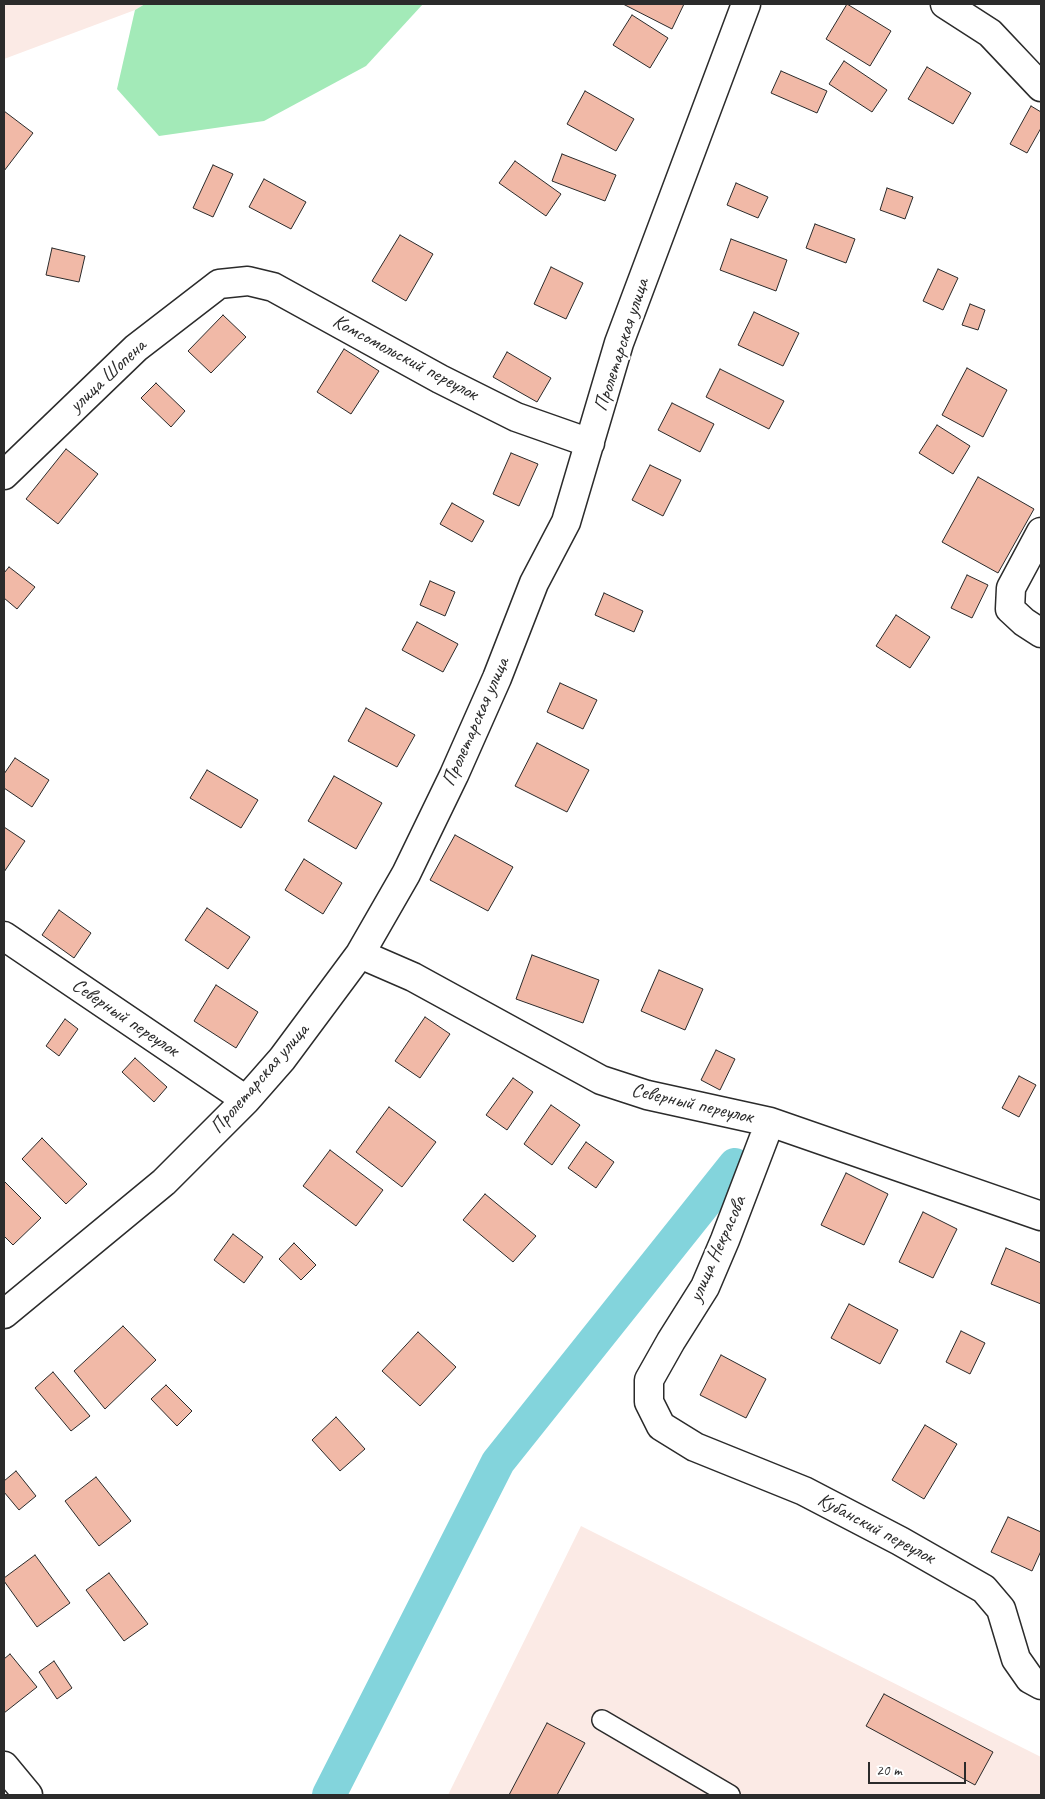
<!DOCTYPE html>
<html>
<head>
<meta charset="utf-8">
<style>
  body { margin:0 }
  #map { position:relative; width:1045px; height:1799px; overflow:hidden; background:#fff; font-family:Caveat,sans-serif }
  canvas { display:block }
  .frame { position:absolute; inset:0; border:5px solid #2b2b2b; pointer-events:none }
  .scale { position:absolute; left:868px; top:1762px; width:98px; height:22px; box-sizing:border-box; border:2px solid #2b2b2b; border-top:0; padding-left:6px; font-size:15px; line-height:18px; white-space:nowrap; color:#2b2b2b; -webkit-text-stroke:4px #fff; paint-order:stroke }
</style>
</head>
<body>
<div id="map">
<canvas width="1045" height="1799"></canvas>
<div class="frame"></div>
<div class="scale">20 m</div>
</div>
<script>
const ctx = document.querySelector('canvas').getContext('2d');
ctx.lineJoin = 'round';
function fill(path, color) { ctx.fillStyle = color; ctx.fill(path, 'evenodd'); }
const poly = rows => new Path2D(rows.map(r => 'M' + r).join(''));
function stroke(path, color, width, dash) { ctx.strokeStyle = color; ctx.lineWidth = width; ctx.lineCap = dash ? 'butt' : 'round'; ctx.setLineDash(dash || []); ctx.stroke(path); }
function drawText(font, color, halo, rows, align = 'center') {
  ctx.font = font + ' Caveat,sans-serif'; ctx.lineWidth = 5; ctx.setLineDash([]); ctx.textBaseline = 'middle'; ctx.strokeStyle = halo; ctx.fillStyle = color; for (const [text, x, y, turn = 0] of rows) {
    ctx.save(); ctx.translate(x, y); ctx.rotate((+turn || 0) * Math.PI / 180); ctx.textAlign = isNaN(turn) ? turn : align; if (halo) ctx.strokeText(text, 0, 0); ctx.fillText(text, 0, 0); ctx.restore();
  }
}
const built = poly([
  [4,4,145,4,135,10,4,59],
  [581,1526,1041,1757,1041,1795,448,1795]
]);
const green = poly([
  [145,4,423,4,366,66,264,121,159,136,117,89,135,10]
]);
const canal = poly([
  [329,1795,498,1462,735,1165]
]);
const building = poly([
  [623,4,684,4,672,29,623,4],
  [847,4,891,31,870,66,826,39,847,4],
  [632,15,668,38,650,68,613,45,632,15],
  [844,61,887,90,872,112,829,84,844,61],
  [927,67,971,93,953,124,908,99,927,67],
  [781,71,827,91,817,113,771,93,781,71],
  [585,91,634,119,616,151,567,124,585,91],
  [1031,106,1041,112,1041,128,1027,153,1010,144,1031,106],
  [4,111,33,133,4,171,4,111],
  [562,154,616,175,605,201,552,181,562,154],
  [515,161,561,194,546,216,499,183,515,161],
  [213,165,233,174,213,217,193,208,213,165],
  [264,179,306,202,291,229,249,207,264,179],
  [736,183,768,197,758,218,727,205,736,183],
  [887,188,913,197,905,219,880,210,887,188],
  [815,224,855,239,846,263,806,248,815,224],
  [400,235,433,254,406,301,372,281,400,235],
  [731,239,787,260,776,291,720,270,731,239],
  [52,248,85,256,79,282,46,275,52,248],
  [551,267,583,283,566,319,534,304,551,267],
  [938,269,958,278,943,310,923,301,938,269],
  [970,304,985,310,978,330,962,325,970,304],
  [754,312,799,333,783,366,738,345,754,312],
  [223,315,246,337,211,373,188,351,223,315],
  [344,349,379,371,351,414,317,392,344,349],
  [507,352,551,378,537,402,493,377,507,352],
  [967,368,1007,390,983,437,942,415,967,368],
  [720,369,784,401,769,429,706,397,720,369],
  [156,383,185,411,171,427,141,398,156,383],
  [672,403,714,424,700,452,658,430,672,403],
  [937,425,970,446,953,474,919,453,937,425],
  [66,449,98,474,58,524,26,499,66,449],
  [511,453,538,464,519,506,493,494,511,453],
  [650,465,681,480,663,516,632,500,650,465],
  [978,477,1034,509,998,573,942,542,978,477],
  [452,503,484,521,472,542,440,524,452,503],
  [9,567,35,587,17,609,4,598,4,573,9,567],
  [967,575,988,585,972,618,951,608,967,575],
  [430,581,455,592,445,616,420,605,430,581],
  [604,593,643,611,634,632,595,615,604,593],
  [896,615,930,637,910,668,876,646,896,615],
  [417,622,458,644,443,672,402,650,417,622],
  [560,683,597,700,583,729,547,712,560,683],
  [366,708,415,735,397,767,348,741,366,708],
  [537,743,589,770,567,812,515,786,537,743],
  [15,758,49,780,32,807,4,788,4,774,15,758],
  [207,770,258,800,241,828,190,798,207,770],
  [334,776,382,803,356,849,308,821,334,776],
  [4,827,25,841,4,872,4,827],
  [455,835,513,867,488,911,430,880,455,835],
  [304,859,342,883,323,914,285,890,304,859],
  [207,908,250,937,228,969,185,940,207,908],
  [59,910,91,933,74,958,42,935,59,910],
  [532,955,599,980,583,1023,516,999,532,955],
  [659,970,703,989,685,1030,641,1011,659,970],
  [216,985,258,1012,236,1048,194,1021,216,985],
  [425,1017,450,1034,420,1078,395,1061,425,1017],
  [65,1019,78,1029,59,1056,46,1046,65,1019],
  [716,1050,735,1059,720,1090,701,1080,716,1050],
  [135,1058,167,1087,154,1102,122,1072,135,1058],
  [1019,1076,1036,1085,1019,1117,1002,1108,1019,1076],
  [513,1078,533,1092,507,1130,486,1115,513,1078],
  [551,1105,580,1125,552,1165,524,1144,551,1105],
  [389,1107,436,1142,402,1187,356,1152,389,1107],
  [42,1138,87,1184,66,1204,22,1159,42,1138],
  [586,1142,614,1162,596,1188,568,1168,586,1142],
  [330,1150,383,1190,356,1226,303,1186,330,1150],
  [846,1173,888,1194,864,1245,821,1225,846,1173],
  [4,1181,41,1218,13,1245,4,1236,4,1181],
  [485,1194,536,1236,513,1262,463,1220,485,1194],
  [923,1212,957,1229,933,1278,899,1262,923,1212],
  [233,1234,263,1257,244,1283,214,1260,233,1234],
  [294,1243,316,1265,301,1280,279,1259,294,1243],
  [1006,1248,1041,1263,1041,1304,991,1284,1006,1248],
  [849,1304,898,1330,880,1364,831,1338,849,1304],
  [123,1326,156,1360,105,1409,74,1371,123,1326],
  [961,1331,985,1343,970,1374,946,1362,961,1331],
  [418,1332,456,1367,420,1406,382,1371,418,1332],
  [721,1355,766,1379,746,1418,700,1395,721,1355],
  [53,1372,90,1416,71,1431,35,1388,53,1372],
  [166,1385,192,1411,177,1426,151,1399,166,1385],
  [336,1417,365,1449,340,1471,312,1440,336,1417],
  [925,1425,957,1444,924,1499,892,1480,925,1425],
  [16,1471,36,1496,19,1510,4,1492,4,1481,16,1471],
  [96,1477,131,1521,99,1546,65,1501,96,1477],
  [1008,1517,1041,1532,1041,1551,1032,1571,991,1552,1008,1517],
  [35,1555,70,1603,37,1627,4,1581,4,1578,35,1555],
  [109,1573,148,1624,124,1641,86,1590,109,1573],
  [10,1654,37,1687,4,1713,4,1659,10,1654],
  [54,1661,72,1688,57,1699,39,1672,54,1661],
  [884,1694,993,1752,975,1785,866,1726,884,1694],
  [547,1723,585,1743,557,1795,509,1795,547,1723]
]);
const service = poly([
  [602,1720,730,1795]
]);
const minor = poly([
  [945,4,990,33,1041,87],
  [4,475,136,348,219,284,248,281,273,287,440,379,516,417,590,443],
  [1041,532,1011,588,1010,609,1024,622,1041,633],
  [4,936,246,1100],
  [360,954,413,977,601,1080,647,1095,770,1122,1041,1216],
  [770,1122,725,1240,705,1287,671,1341,649,1380,649,1402,661,1426,695,1447,804,1491,900,1541,984,1589,1001,1609,1016,1659,1030,1679,1041,1685],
  [4,1314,164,1182,246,1100,282,1059,360,954,406,874,454,775,497,678,534,583,566,522,619,343,746,4],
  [4,1766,28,1795]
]);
const streetNames = [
  ["Пролетарская улица",622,345,-72],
  ["Комсомольский переулок",405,358,28],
  ["улица Шопена",108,376,-43],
  ["Пролетарская улица",476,722,-66],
  ["Северный переулок",125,1018,34],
  ["Пролетарская улица",260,1079,-49],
  ["Северный переулок",692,1104,13],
  ["улица Некрасова",718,1249,-66],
  ["Кубанский переулок",876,1529,28]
];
fill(built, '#fbeae5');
fill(green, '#a3eab8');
stroke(canal, '#83d4dc', 34);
fill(building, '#f1b9a7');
stroke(building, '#2b2b2b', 1);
stroke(service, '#2b2b2b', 22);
stroke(minor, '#2b2b2b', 31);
stroke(service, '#fff', 19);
stroke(minor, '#fff', 28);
drawText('20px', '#2b2b2b', '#fff', streetNames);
</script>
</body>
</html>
